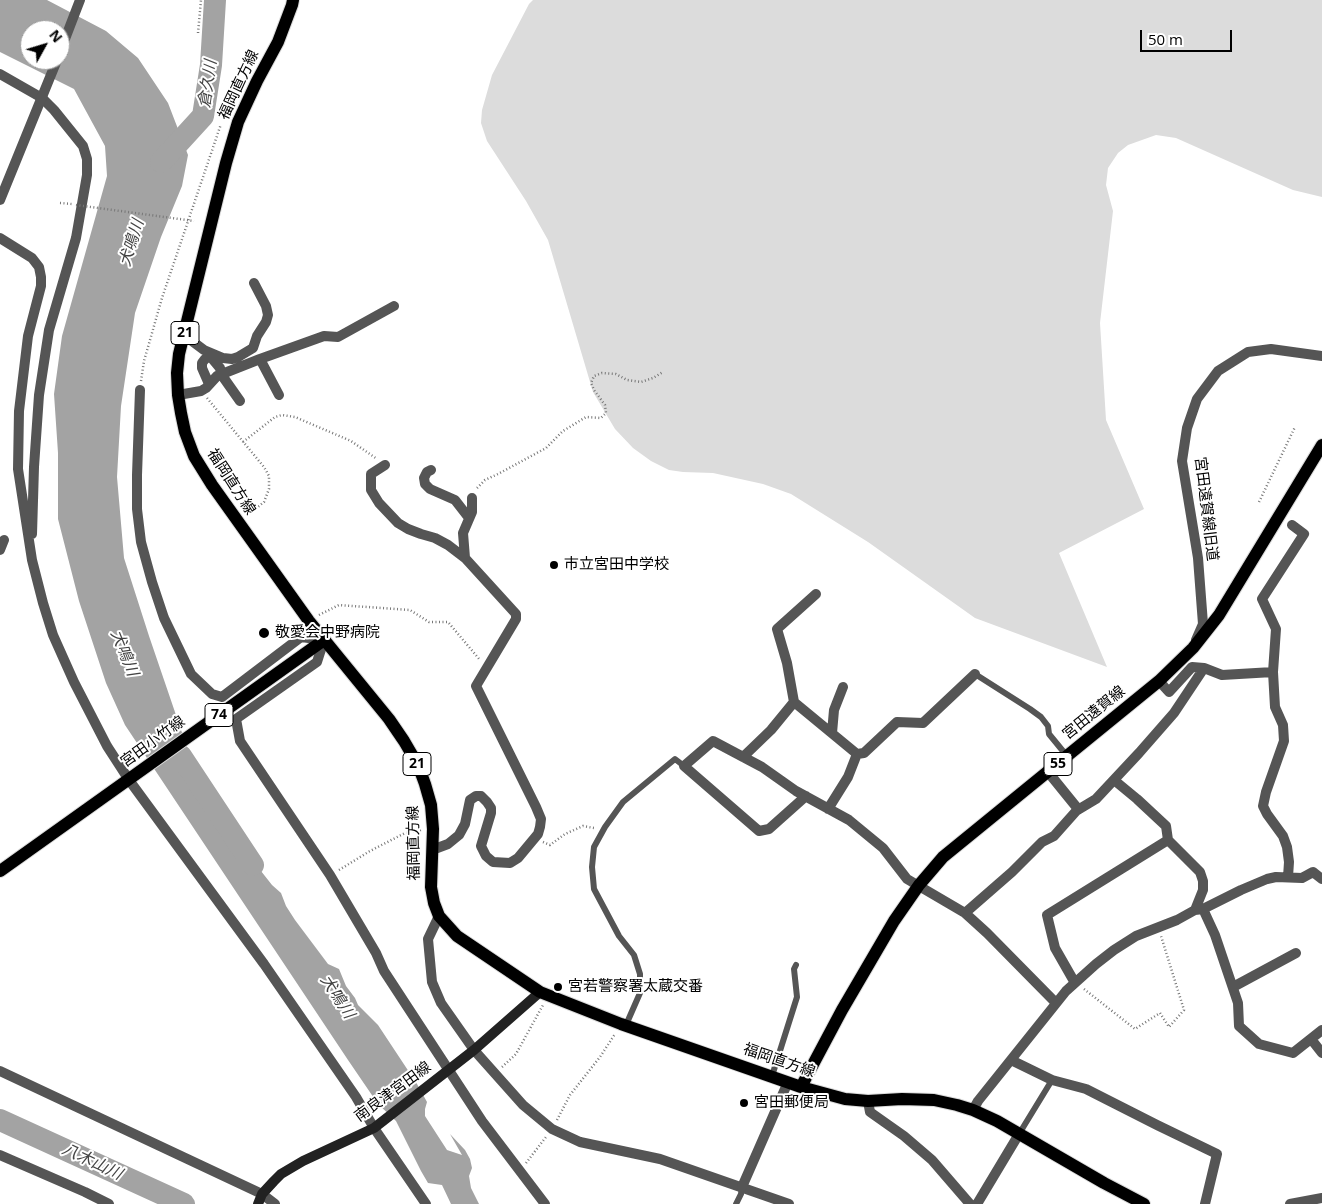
<!DOCTYPE html>
<html>
<head>
<meta charset="utf-8">
<style>
  body { margin:0 }
  #map { position:relative; width:1322px; height:1204px; overflow:hidden; background:#fff; font-family:"Open Sans",sans-serif }
  canvas { display:block }
  .north { position:absolute; left:20px; top:20px; width:50px; height:50px; box-sizing:border-box; background:#fff; border:1px solid #999; border-radius:50%; rotate:51deg; font-size:14px; font-weight:700; line-height:20px; text-align:center; color:#000 }
  .north::after { content:''; display:block; margin:auto; width:18px; height:22px; background:#000; clip-path:polygon(50% 0,100% 100%,50% 72%,0 100%) }
  .scale { position:absolute; left:1140px; top:30px; width:92px; height:22px; box-sizing:border-box; border:2px solid #000; border-top:0; padding-left:6px; font-size:15px; line-height:18px; white-space:nowrap; color:#000; -webkit-text-stroke:4px #fff; paint-order:stroke }
</style>
</head>
<body>
<div id="map">
<canvas width="1322" height="1204"></canvas>
<div class="north">N</div>
<div class="scale">50 m</div>
</div>
<script>
const ctx = document.querySelector('canvas').getContext('2d');
ctx.lineJoin = 'round';
function fill(path, color) { ctx.fillStyle = color; ctx.fill(path, 'evenodd'); }
const poly = rows => new Path2D(rows.map(r => 'M' + r).join(''));
function stroke(path, color, width, dash) { ctx.strokeStyle = color; ctx.lineWidth = width; ctx.lineCap = dash ? 'butt' : 'round'; ctx.setLineDash(dash || []); ctx.stroke(path); }
function drawText(font, color, halo, rows, align = 'center') {
  ctx.font = font + ' "Open Sans","Noto Sans JP",sans-serif'; ctx.lineWidth = 4; ctx.setLineDash([]); ctx.textBaseline = 'middle'; ctx.strokeStyle = halo; ctx.fillStyle = color; for (const [text, x, y, turn = 0] of rows) {
    ctx.save(); ctx.translate(x, y); ctx.rotate((+turn || 0) * Math.PI / 180); ctx.textAlign = isNaN(turn) ? turn : align; if (halo) ctx.strokeText(text, 0, 0); ctx.fillText(text, 0, 0); ctx.restore();
  }
}
const green = poly([
  [533,0,1322,0,1322,197,1293,190,1176,138,1156,135,1128,145,1118,153,1108,168,1106,185,1113,211,1100,323,1106,420,1144,509,1059,553,1107,667,975,618,868,542,791,494,763,484,713,473,683,472,669,470,651,461,633,448,615,429,593,392,548,240,526,201,487,141,481,123,482,110,492,75,529,4]
]);
const water = poly([
  [0,0,47,0,106,31,138,58,168,103,188,155,182,186,161,237,135,313,121,406,117,477,124,558,149,636,205,800,272,885,281,893,286,906,295,920,328,964,339,969,346,986,355,998,358,1005,378,1025,417,1084,427,1102,425,1109,425,1116,447,1150,462,1155,450,1134,465,1150,470,1159,472,1168,469,1176,471,1188,479,1204,451,1204,442,1185,428,1183,421,1171,396,1121,378,1104,348,1060,125,725,106,683,79,601,58,519,58,453,54,394,62,336,107,176,105,146,74,89,0,52],
  [30,30,60,30,60,60,30,60]
]);
const river = poly([
  [161,162,203,116,211,65,215,0],
  [181,756,253,865],
  [0,1120,184,1204]
]);
const path = poly([
  [198,33,201,0],
  [60,203,72,204],
  [141,381,144,361,162,298,221,124],
  [207,398,264,467,269,476,269,489,264,502,248,515],
  [243,442,275,417,282,415,295,417,351,441,377,459],
  [477,488,485,480,498,474,546,448,563,431,586,417,601,418,606,413,605,405,594,390,591,383,594,376,602,373,616,374,627,380,641,382,653,378,663,372],
  [1259,502,1295,427],
  [319,615,339,605,410,610,429,622,448,622,480,660],
  [543,842,550,845,565,834,583,826,594,828],
  [339,870,370,851,405,833,421,830],
  [1084,989,1135,1029,1160,1013,1169,1027,1184,1010,1161,936],
  [502,1067,516,1054,543,1005],
  [557,1120,570,1095,600,1057,615,1034],
  [526,1163,546,1137]
]);
const service = poly([
  [975,674,1030,709,1041,717,1048,726,1049,734,1067,756],
  [626,1025,640,993,640,974,634,955,619,936,594,889,592,867,594,847,605,827,623,802,675,759,684,766],
  [772,1076,797,997,794,969,796,965],
  [1019,1134,1052,1080],
  [736,1204,741,1194,742,1187]
]);
const minor = poly([
  [0,74,42,98,54,110,83,146,87,159,87,175,76,238,49,330,39,395,34,467,32,534],
  [0,238,32,258,39,267,41,277,41,286,28,336,19,411,18,469,32,560,43,603,53,635,74,682,107,746,129,780,264,964,356,1097,374,1128,426,1204],
  [184,335,204,350,223,358,232,359,238,357,253,348,257,336,266,322,268,315,266,306,254,283],
  [210,356,220,368,221,374,240,401],
  [260,359,279,395],
  [209,384,202,368,202,363,205,359,214,355],
  [140,390,137,475,137,509,141,542,152,582,164,618,191,674,212,694,222,697,301,637,324,640,317,662,236,719,240,741,330,875,376,953,384,971,482,1121,545,1204],
  [178,395,201,391,206,388,217,376,260,359,324,336,338,337,394,306],
  [385,465,371,474,371,490,379,503,398,523,408,529,421,534,435,538,448,545,465,558],
  [431,470,427,472,424,478,425,484,430,489,455,500,469,518],
  [0,550,4,540],
  [1196,640,1203,624,1198,558,1182,461,1187,428,1197,399,1218,371,1248,352,1271,349,1322,356],
  [1273,672,1276,629,1262,599,1304,534,1292,525],
  [1159,681,1169,692,1192,667,1204,668,1222,675,1273,672,1275,707,1283,725,1284,741,1266,792,1263,806,1267,814,1283,836,1287,847,1289,862,1288,877],
  [794,702,787,663,777,629,816,594],
  [832,733,834,710,843,687],
  [857,754,864,753,897,722,923,723,975,674],
  [743,757,771,730,794,702,857,754,848,777,828,809],
  [1114,780,1137,799,1166,826,1168,840],
  [806,796,769,829,759,831,684,766,713,741,762,767,796,791,849,820,883,848,907,879,965,913,987,933,1056,1003],
  [1076,811,1096,799,1139,753,1174,713,1204,668],
  [432,850,448,844,459,835,465,824,470,800,476,796,481,796,487,802,491,808,491,813,481,846,486,856,493,862,510,863,518,858,538,834,540,827,541,819,536,807,476,686,516,619,516,614,465,558,463,533,472,512,472,498],
  [1203,909,1215,935,1238,1003,1239,1026,1259,1044,1293,1053,1322,1030],
  [965,913,1012,872,1042,842,1054,836,1078,809,1048,772],
  [439,916,428,939,432,982,441,1003,474,1050,523,1105,552,1129,580,1142,660,1159,789,1204],
  [1075,983,1055,948,1047,915,1168,840,1200,872,1203,881,1203,890,1195,910],
  [1233,987,1296,953],
  [1311,1039,1322,1053],
  [1011,1060,1052,1080,1086,1089,1157,1125,1217,1154,1205,1204],
  [0,1071,262,1194,275,1204],
  [868,1101,870,1112,904,1136,932,1160,970,1204],
  [973,1110,978,1101,1066,991,1096,964,1114,950,1136,936,1177,920,1195,910,1203,909,1241,890,1267,879,1276,877,1302,878,1313,872,1322,879],
  [0,1155,85,1192,109,1204],
  [977,1204,1019,1134],
  [1290,1204,1322,1198]
]);
const tertiary = poly([
  [60,52,80,0],
  [0,200,57,60],
  [742,1187,788,1082]
]);
const secondary = poly([
  [258,1204,262,1194,274,1181,281,1174,303,1161,374,1128,474,1050,540,992]
]);
const primary = poly([
  [293,0,292,5,278,42,257,81,238,122,226,163,179,354,177,373,178,395,181,413,185,432,194,456,212,485,309,621,389,719,404,741,418,765,425,784,431,805,433,829,431,887,434,903,439,916,457,936,540,992,621,1024,801,1087,845,1099,868,1101,902,1099,934,1100,957,1105,973,1110,997,1121,1104,1183,1144,1204],
  [0,871,324,640],
  [801,1087,842,1010,894,921,919,885,943,857,1159,681,1193,648,1219,615,1322,445]
]);
const pathBridge = poly([
  [76,205,194,221]
]);
const markers = [
  [554,565,5,"#000"],
  [264,633,6,"#000"],
  [558,987,5,"#000"],
  [744,1103,5,"#000"]
];
const shields = [
  [185,333,28],
  [219,715,28],
  [417,764,28],
  [1058,764,28]
];
const shieldNames = [
  ["21",185,333],
  ["74",219,715],
  ["21",417,764],
  ["55",1058,764]
];
const streetNames = [
  ["福岡直方線",239,85,-65],
  ["福岡直方線",231,482,57],
  ["宮田遠賀線旧道",1206,509,83],
  ["宮田遠賀線",1094,713,-39],
  ["宮田小竹線",153,742,-36],
  ["福岡直方線",414,843,-91],
  ["福岡直方線",779,1061,19],
  ["南良津宮田線",393,1092,-36]
];
const poiNames = [
  ["市立宮田中学校",564,565],
  ["敬愛会中野病院",275,633],
  ["宮若警察署太蔵交番",568,987],
  ["宮田郵便局",754,1103]
];
const waterNames = [
  ["倉久川",208,84,-82],
  ["犬鳴川",132,243,-73],
  ["犬鳴川",124,653,68],
  ["犬鳴川",337,997,57],
  ["八木山川",92,1162,25]
];
fill(green, '#dcdcdc');
fill(water, '#a3a3a3');
stroke(river, '#a3a3a3', 22);
stroke(primary, '#dbdbdb', 14);
stroke(path, '#777', 2.5, [1, 2.5]);
stroke(service, '#555', 6);
stroke(minor, '#555', 10);
stroke(tertiary, '#555', 10);
stroke(secondary, '#222', 10);
stroke(primary, '#000', 12);
stroke(pathBridge, '#777', 2.5, [1, 2.5]);
for (const [x, y, r, color] of markers) { const dot = new Path2D(); dot.arc(x, y, r, 0, 2 * Math.PI); ctx.fillStyle = color; ctx.fill(dot); stroke(dot, '#fff', 2); }
for (const [x, y, w] of shields) { const box = new Path2D(); box.roundRect(x - w / 2, y - 11.5, w, 23, 4); ctx.fillStyle = '#fff'; ctx.fill(box); stroke(box, '#000', 1); }
drawText('bold 14px', '#000', null, shieldNames);
drawText('15px', '#000', '#fff', streetNames);
drawText('15px', '#000', '#fff', poiNames, 'left');
drawText('italic 16px', '#444', '#fff', waterNames);
</script>
</body>
</html>
